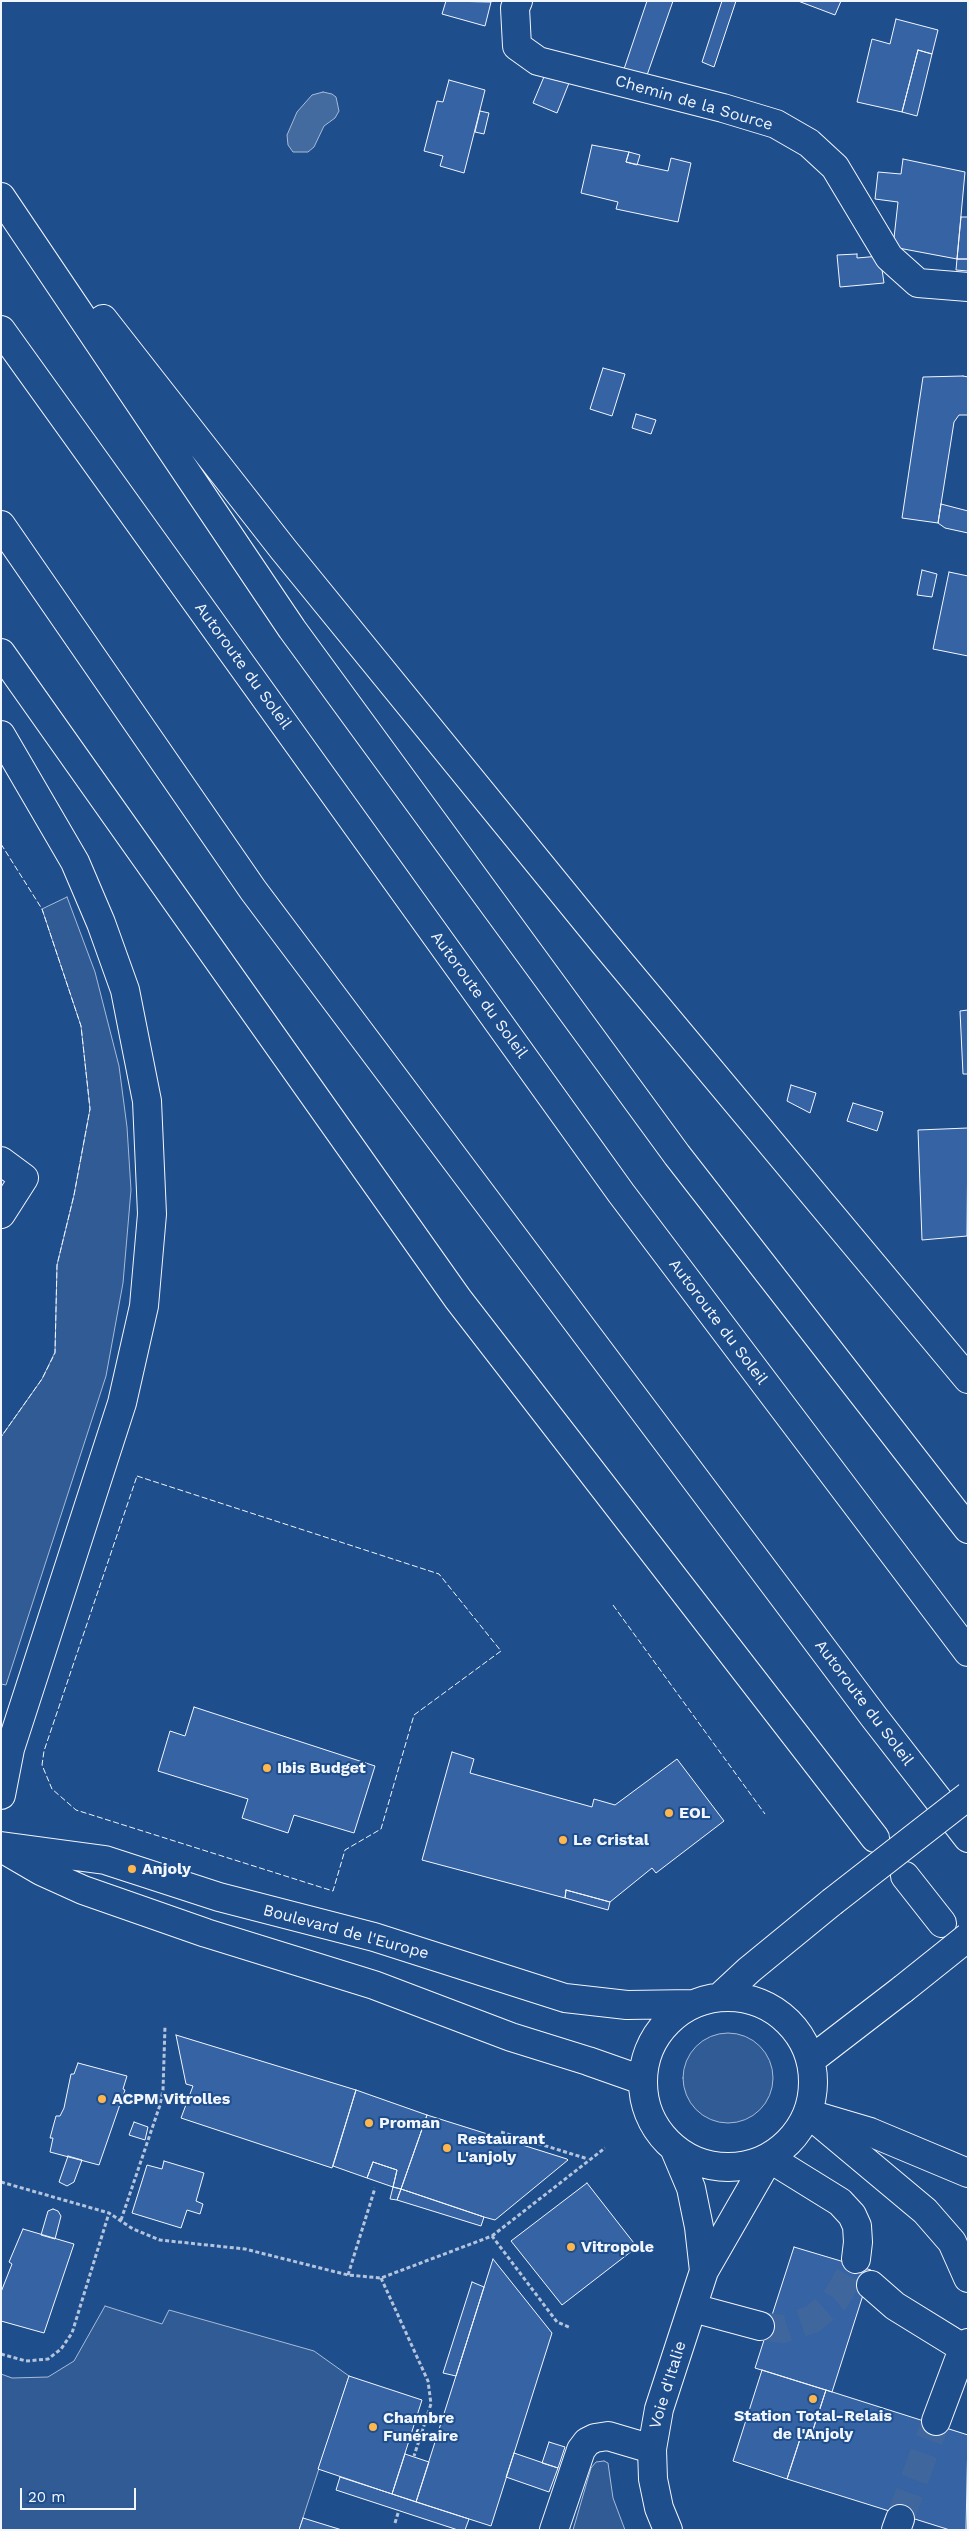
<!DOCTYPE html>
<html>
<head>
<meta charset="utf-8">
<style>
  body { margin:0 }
  #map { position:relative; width:969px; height:2531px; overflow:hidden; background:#1f4e8c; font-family:"Work Sans",sans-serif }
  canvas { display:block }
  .frame { position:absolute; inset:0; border:2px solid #f2f6ff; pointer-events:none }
  .scale { position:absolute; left:20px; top:2488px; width:116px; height:22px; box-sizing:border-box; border:2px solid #f2f6ff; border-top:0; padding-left:6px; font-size:15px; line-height:18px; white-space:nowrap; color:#f2f6ff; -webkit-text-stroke:4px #1f4e8c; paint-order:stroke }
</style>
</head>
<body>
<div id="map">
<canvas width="969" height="2531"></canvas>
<div class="frame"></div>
<div class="scale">20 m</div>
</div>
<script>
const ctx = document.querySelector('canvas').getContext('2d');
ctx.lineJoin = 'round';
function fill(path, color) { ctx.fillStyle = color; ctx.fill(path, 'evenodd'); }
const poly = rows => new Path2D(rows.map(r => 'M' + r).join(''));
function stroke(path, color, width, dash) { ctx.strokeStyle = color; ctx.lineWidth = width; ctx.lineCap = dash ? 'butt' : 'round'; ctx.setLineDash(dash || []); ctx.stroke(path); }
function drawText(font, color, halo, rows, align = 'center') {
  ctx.font = font + ' "Work Sans",sans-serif'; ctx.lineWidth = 4; ctx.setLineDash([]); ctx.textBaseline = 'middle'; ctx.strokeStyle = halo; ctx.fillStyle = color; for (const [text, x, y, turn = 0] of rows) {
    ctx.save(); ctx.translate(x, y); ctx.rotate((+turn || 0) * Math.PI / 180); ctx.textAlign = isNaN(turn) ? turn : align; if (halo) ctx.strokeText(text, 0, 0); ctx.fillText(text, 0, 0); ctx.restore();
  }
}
const built = poly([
  [67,897,95,972,119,1066,127,1127,131,1190,123,1283,106,1376,6,1685,1,1684,1,1437,42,1379,55,1352,57,1265,74,1195,90,1109,81,1026,42,909,67,897],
  '683 2078a45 45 0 1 1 90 0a45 45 0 1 1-90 0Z',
  [105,2306,162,2324,169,2310,314,2351,349,2376,299,2530,1,2530,1,2374,12,2378,48,2377,74,2361,105,2306],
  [604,2461,608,2463,613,2498,625,2530,573,2530,591,2468,596,2462,604,2461]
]);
const water = poly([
  [323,92,332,94,336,97,339,111,335,118,324,126,314,147,308,152,293,152,288,145,287,135,297,112,312,95,323,92]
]);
const building = poly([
  [446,1,491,2,485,26,442,14,446,1],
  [647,1,673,1,646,78,623,72,647,1],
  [722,1,736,1,714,67,702,62,722,1],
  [798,1,841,1,835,15,798,1],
  [896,19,938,30,932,54,918,50,902,112,857,102,872,39,890,44,896,19],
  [918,50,932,54,917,116,902,112,918,50],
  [546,72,571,78,557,113,533,103,546,72],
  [449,80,485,90,464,173,440,166,443,156,424,151,437,101,443,102,449,80],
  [480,111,489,113,484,134,475,132,480,111],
  [592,145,629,152,626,162,668,171,671,158,691,163,678,222,616,209,618,202,581,193,592,145],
  [629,152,640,155,637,165,626,162,629,152],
  [903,159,965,172,957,259,893,247,898,202,875,199,878,172,901,174,903,159],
  [961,217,968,217,968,259,957,259,961,217],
  [857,254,857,258,880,256,884,283,840,287,837,255,857,254],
  [957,259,968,259,968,271,956,270,957,259],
  [603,368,625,374,612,416,590,409,603,368],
  [963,376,968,377,968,415,959,415,954,422,938,523,902,518,923,377,963,376],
  [636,414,656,420,651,434,632,428,636,414],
  [941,504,968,511,968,533,945,528,938,523,941,504],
  [922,570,937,574,932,597,917,595,922,570],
  [949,572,968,576,968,656,933,649,949,572],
  [968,1010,968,1074,963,1074,960,1011,968,1010],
  [791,1085,816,1093,810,1113,787,1101,791,1085],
  [853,1103,883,1112,877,1131,847,1121,853,1103],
  [968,1128,967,1236,922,1240,918,1130,968,1128],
  [194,1707,375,1766,354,1833,294,1815,288,1833,242,1818,248,1799,158,1771,170,1731,185,1736,194,1707],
  [452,1752,474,1759,470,1773,592,1807,594,1799,615,1805,677,1759,724,1821,656,1873,652,1868,610,1902,566,1890,565,1898,422,1860,452,1752],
  [566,1890,610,1902,608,1910,565,1898,566,1890],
  [176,2035,356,2090,332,2168,181,2118,193,2086,186,2084,176,2035],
  [78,2063,127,2076,123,2089,125,2090,99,2165,50,2152,53,2138,50,2138,56,2116,60,2116,64,2108,71,2074,74,2074,78,2063],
  [356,2090,427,2115,401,2189,393,2187,397,2170,373,2162,367,2178,333,2166,356,2090],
  [427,2115,567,2159,568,2160,495,2220,484,2217,401,2189,427,2115],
  [134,2122,148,2127,145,2140,129,2135,134,2122],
  [68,2156,82,2160,74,2182,67,2186,59,2182,68,2156],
  [164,2161,204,2173,196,2201,203,2204,200,2214,187,2210,181,2228,132,2213,147,2165,162,2169,164,2161],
  [373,2162,397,2170,393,2187,367,2178,373,2162],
  [587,2183,637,2247,562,2305,511,2241,587,2183],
  [393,2187,401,2189,397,2200,390,2199,393,2187],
  [401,2189,484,2217,481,2226,397,2200,401,2189],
  [53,2209,58,2211,61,2216,55,2239,41,2235,48,2211,53,2209],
  [23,2229,74,2244,44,2333,1,2321,1,2292,12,2264,9,2262,23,2229],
  [794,2247,871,2270,832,2392,755,2368,794,2247],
  [493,2259,552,2333,491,2526,416,2502,493,2259],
  [472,2282,484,2287,456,2376,443,2373,472,2282],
  [762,2370,826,2390,810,2439,801,2436,787,2479,733,2461,762,2370],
  [349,2376,422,2400,392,2494,318,2469,349,2376],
  [826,2390,968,2435,966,2530,950,2530,787,2479,801,2436,810,2439,826,2390],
  [549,2442,565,2447,558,2468,542,2463,549,2442],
  [514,2453,558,2468,549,2492,506,2477,514,2453],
  [405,2454,429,2462,416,2502,392,2494,405,2454],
  [340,2477,469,2519,465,2530,458,2530,336,2490,340,2477],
  [303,2518,342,2530,299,2530,303,2518]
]);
const minorTunnel = poly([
  [760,2326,783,2329,813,2319,836,2299,850,2274,856,2259],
  [900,2519,936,2421]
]);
const path = poly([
  [501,2132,588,2159],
  [1,2182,109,2213,133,2229,160,2240,245,2249,348,2275,381,2278,492,2236,557,2322,571,2328],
  [121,2220,160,2105,163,2090,165,2026],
  [492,2236,605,2148],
  [348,2275,375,2188],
  [381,2278,428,2381,431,2404,414,2456],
  [1,2354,26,2361,48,2359,61,2349,72,2333,109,2213],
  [395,2523,399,2510]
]);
const minor = poly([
  [518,1,515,8,517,46,538,61,723,108,776,124,809,143,835,167,889,257,918,283,968,287],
  [1,1161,24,1178,1,1214],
  [1,1846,105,1860,219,1897,374,1937,565,1998,627,2005,692,2004],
  [5,1850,41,1871,83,1890,206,1933,374,1985,511,2037,588,2061,642,2080],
  [721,1996,749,1970,832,1902],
  '643 2082a85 85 0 1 1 170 0a85 85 0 1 1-170 0Z',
  [812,2059,903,1989],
  [809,2114,925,2211,952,2242,968,2278],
  [675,2150,691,2188,699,2227,704,2271],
  [769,2158,840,2202,852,2215,857,2226,858,2242,856,2259],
  [871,2285,895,2306,968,2351],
  [693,2308,760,2326],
  [936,2421,963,2349,968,2343],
  [554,2530,581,2450,587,2442,595,2438,608,2436,652,2449],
  [668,2530,659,2508,653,2479,652,2449,659,2409,704,2271,769,2158],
  [896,2530,900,2519]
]);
const major = poly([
  [1,197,292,629,677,1155,968,1529],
  [103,319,283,549,604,943,968,1379],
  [1,653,458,1299,875,1838],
  [1,735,75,862,101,923,125,990,147,1101,152,1214,144,1306,122,1403,10,1749,1,1795],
  [905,1876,942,1923],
  [809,2114,870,2132,968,2173]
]);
const highway = poly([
  [1,330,621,1193,968,1652],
  [1,525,253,890,874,1717,968,1838]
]);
const minorBridge = poly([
  [832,1902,968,1796],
  [903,1989,968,1937]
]);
const fence = poly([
  [1,844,42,909,81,1026,90,1109,74,1195,57,1265,55,1353,42,1379,1,1437],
  [137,1476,439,1574,501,1651,414,1715,381,1829,345,1850,333,1891,76,1810,52,1789,42,1765,44,1751,137,1476],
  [613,1605,765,1814]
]);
const markers = [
  [267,1768,5,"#ffb74d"],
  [669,1813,5,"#ffb74d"],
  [563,1840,5,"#ffb74d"],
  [132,1869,5,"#ffb74d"],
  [102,2099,5,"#ffb74d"],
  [369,2123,5,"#ffb74d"],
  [447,2148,5,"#ffb74d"],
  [571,2247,5,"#ffb74d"],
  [813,2399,5,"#ffb74d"],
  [373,2427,5,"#ffb74d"]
];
const streetNames = [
  ["Chemin de la Source",694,103,16],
  ["Autoroute du Soleil",243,666,54],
  ["Autoroute du Soleil",479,995,54],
  ["Autoroute du Soleil",718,1322,53],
  ["Autoroute du Soleil",864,1703,53],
  ["Boulevard de l'Europe",346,1932,15],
  ["Voie d'Italie",668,2385,-73]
];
const poiNames = [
  ["Ibis Budget",277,1768],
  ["EOL",679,1813],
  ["Le Cristal",573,1840],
  ["Anjoly",142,1869],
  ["ACPM Vitrolles",112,2099],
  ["Proman",379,2123],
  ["Restaurant",457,2139],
  ["L'anjoly",457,2157],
  ["Vitropole",581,2247],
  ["Station Total-Relais",813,2416,"center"],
  ["de l'Anjoly",813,2434,"center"],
  ["Chambre",383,2418],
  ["Funéraire",383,2436]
];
fill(built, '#305b95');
stroke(built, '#a8bbd7', 1);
fill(water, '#446ba0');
stroke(water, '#a8bbd7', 1);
fill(building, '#3563a3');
stroke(building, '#f2f6ff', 1);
stroke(minorTunnel, '#3f679d', 28, [28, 14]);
stroke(minor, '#f2f6ff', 30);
stroke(major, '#f2f6ff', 30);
stroke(highway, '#f2f6ff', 30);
stroke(path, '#b3c4dc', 3, [4, 2.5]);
stroke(minor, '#1f4e8c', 28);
stroke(major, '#1f4e8c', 28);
stroke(highway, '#1f4e8c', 28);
stroke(minorBridge, '#f2f6ff', 30, []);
stroke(minorBridge, '#1f4e8c', 28);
stroke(fence, '#f2f6ff', 1, [6, 2.5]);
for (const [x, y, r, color] of markers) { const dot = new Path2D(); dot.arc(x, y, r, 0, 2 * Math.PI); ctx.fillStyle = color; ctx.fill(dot); stroke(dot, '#1f4e8c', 2); }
drawText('16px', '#f2f6ff', '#1f4e8c', streetNames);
drawText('bold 16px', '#f2f6ff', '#1f4e8c', poiNames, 'left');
</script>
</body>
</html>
